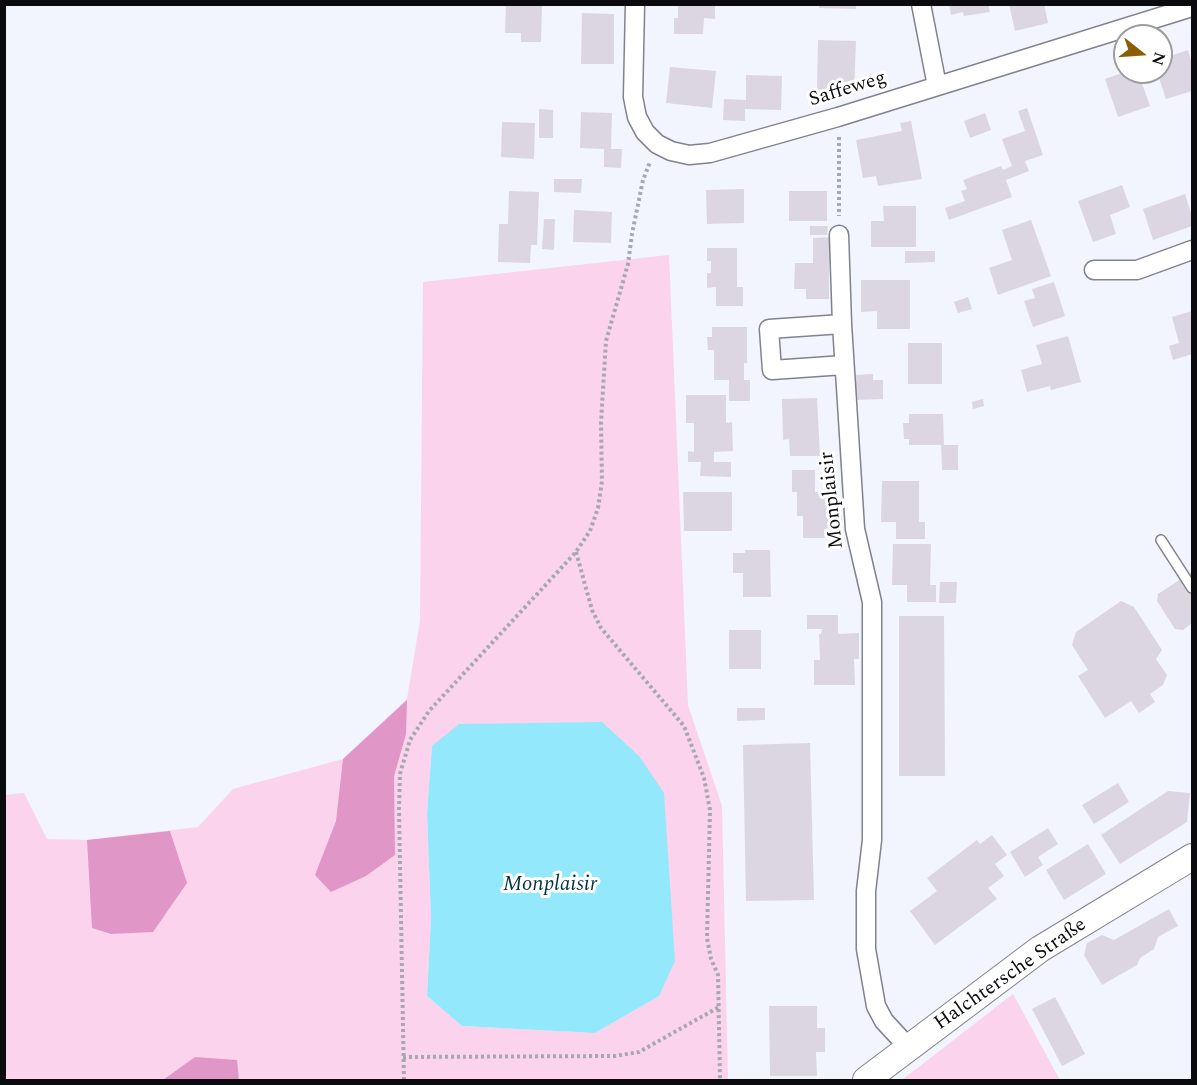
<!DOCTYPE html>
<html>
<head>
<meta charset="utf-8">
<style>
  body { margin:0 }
  #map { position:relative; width:1197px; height:1085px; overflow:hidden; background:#f2f4fe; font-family:Spectral,serif }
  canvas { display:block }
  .frame { position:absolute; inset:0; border:6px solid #0b0b0f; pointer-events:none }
  .north { position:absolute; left:1113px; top:24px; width:60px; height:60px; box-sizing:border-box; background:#fff; border:2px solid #9d9d9f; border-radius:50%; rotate:107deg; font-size:16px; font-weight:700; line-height:24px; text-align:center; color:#0b0b0f }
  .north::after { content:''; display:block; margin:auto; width:21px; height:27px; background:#8c5d03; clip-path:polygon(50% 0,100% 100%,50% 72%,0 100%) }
</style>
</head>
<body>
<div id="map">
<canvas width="1197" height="1085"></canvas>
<div class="frame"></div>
<div class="north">N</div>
</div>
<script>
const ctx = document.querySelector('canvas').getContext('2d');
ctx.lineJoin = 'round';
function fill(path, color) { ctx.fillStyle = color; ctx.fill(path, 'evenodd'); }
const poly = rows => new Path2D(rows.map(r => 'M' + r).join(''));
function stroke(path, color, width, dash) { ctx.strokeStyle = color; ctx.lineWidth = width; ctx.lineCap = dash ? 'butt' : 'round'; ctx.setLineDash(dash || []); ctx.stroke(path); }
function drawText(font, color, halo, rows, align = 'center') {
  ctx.font = font + ' Spectral,serif'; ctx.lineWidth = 6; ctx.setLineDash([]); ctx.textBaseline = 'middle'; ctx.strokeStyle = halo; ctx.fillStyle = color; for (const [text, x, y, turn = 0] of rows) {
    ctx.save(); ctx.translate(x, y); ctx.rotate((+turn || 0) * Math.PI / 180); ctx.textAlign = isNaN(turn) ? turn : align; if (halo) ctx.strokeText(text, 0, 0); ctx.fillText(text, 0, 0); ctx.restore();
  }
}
const green = poly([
  [669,255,688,705,722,806,728,1080,5,1080,5,795,24,793,47,839,87,840,198,827,233,789,343,759,407,699,420,621,423,282],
  [432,746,659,996,595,1033,462,1026,427,996,431,918,427,813],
  [1013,994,1060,1080,902,1080]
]);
const forest = poly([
  [407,700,406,734,394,776,395,855,366,876,331,892,315,875,336,821,343,759],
  [170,831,187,883,153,932,111,934,92,928,87,840],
  [195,1057,237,1060,239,1080,163,1080]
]);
const water = poly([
  [602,722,639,756,664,793,675,961,659,996,595,1033,462,1026,427,996,431,918,427,813,432,746,459,724]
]);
const building = poly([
  [506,4,542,4,541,42,521,42,521,33,505,33],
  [678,4,715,4,715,19,704,18,703,34,674,34,674,18,678,18],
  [819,4,856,4,856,9,819,8],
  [949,4,988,4,990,12,964,16,963,12,951,15],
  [1009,4,1044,4,1048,23,1015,31],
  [582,13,614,14,614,64,581,64],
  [818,40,856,41,854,92,817,91],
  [1188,50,1192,64,1192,91,1166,99,1157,72,1161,72,1161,59],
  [670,67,716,71,712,108,666,103],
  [1125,72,1138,72,1150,106,1118,117,1105,79],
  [746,75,782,76,781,110,745,109,745,121,723,120,724,99,746,100],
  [1027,108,1043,155,1025,161,1029,171,1006,180,1012,197,949,220,945,208,965,201,961,191,967,189,963,180,1001,166,1003,170,1012,166,1002,139,1025,131,1018,111],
  [539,109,553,110,553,138,539,138],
  [581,112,612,113,611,149,622,149,621,168,604,167,604,149,580,148],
  [985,113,991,130,970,138,964,121],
  [911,121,922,179,878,186,876,176,863,178,856,140,902,131,900,123],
  [502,122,535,123,534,159,501,157],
  [554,179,582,179,581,193,554,192],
  [1122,185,1130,207,1110,215,1116,234,1093,242,1078,201],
  [744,189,744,223,707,224,706,190],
  [509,191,539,192,537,245,531,245,530,263,498,262,499,224,508,224],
  [789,191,827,191,827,221,789,221],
  [1185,194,1192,216,1192,226,1153,240,1143,209],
  [883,206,916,206,916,247,871,247,871,221,884,221],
  [574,210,612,212,611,243,573,242],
  [544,219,555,219,554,250,542,249],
  [1031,220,1051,276,998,295,989,268,1012,260,1002,230],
  [810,226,828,226,827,235,810,235],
  [833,237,833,263,829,263,829,299,806,299,806,289,794,289,795,263,813,263,813,238],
  [707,248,737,248,737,287,743,287,743,306,716,306,716,287,707,288,707,273,711,273,711,261,707,261],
  [905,251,935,251,935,262,905,263],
  [861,280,910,280,910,329,877,329,877,311,861,312],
  [1054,282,1065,316,1033,327,1024,301,1035,298,1032,289],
  [968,297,972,309,958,313,954,302],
  [1192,311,1192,354,1173,360,1169,346,1179,343,1172,317],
  [712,327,747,327,747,363,744,363,744,380,750,380,750,401,729,401,729,380,714,380,714,350,708,350,707,337,712,337],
  [1068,336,1081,382,1051,390,1050,386,1027,392,1021,370,1042,364,1036,345],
  [908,343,942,343,942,384,908,384],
  [873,374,873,380,883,380,883,399,854,400,853,375],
  [686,395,726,395,726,423,732,422,733,451,714,452,714,462,731,462,731,477,700,476,701,462,688,462,688,451,694,452,694,423,686,423],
  [817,398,820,456,790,456,789,439,783,440,782,399],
  [983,399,984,406,973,409,972,402],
  [909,414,943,414,944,445,958,445,958,470,942,470,941,445,909,445,909,439,904,439,903,423,909,423],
  [792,470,815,470,815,492,837,492,837,515,842,515,842,538,803,538,803,516,797,516,797,492,792,492],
  [882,481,919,481,919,522,925,522,925,539,896,539,896,522,881,522],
  [683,492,732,492,732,531,684,531],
  [893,544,931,544,930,585,936,585,936,602,907,602,907,585,892,585],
  [745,550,770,550,771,597,743,597,743,573,733,573,733,553,745,553],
  [1192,572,1192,623,1183,630,1175,629,1157,601,1158,594],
  [940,582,957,582,956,603,939,603],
  [1121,601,1134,607,1162,650,1156,659,1167,675,1163,685,1150,694,1155,702,1139,713,1131,701,1105,718,1078,676,1088,670,1072,645,1076,632],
  [807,615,838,615,838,634,859,633,859,659,854,659,855,685,814,685,814,660,820,660,819,634,821,634,822,629,807,629],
  [899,616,944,616,945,776,899,776],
  [729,630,761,630,761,669,729,669],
  [737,708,765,708,765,720,737,721],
  [810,743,814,900,746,901,743,745],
  [1118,783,1129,802,1094,824,1082,805],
  [1168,791,1190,793,1187,822,1120,864,1101,835],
  [1048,828,1058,844,1038,857,1043,865,1025,877,1010,852],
  [992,835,1007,855,995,864,1004,876,988,888,997,899,935,945,910,911,937,891,927,878,977,840,980,844],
  [1088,844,1106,874,1064,900,1046,870],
  [1169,909,1178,926,1158,937,1154,949,1140,958,1137,965,1102,985,1084,955,1087,943,1102,935,1114,940],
  [1055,997,1085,1054,1062,1066,1032,1009],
  [769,1006,817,1006,817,1028,825,1028,825,1052,816,1052,817,1076,770,1076]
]);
const path = poly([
  [839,137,839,216],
  [576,552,592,610,601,628,684,726,704,778,710,810,707,938,711,959,718,975,720,1080],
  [403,1057,615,1056,639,1052,719,1007],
  [404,1080,399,809,400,774,410,740,429,711,576,552,590,531,598,508,602,481,601,422,606,341,628,264,632,234,643,180,650,162]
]);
const service = poly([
  [1161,540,1192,588]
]);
const minor = poly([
  [635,4,633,97,637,117,645,132,657,144,671,151,689,155,710,153,838,117,1192,7],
  [921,4,937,86],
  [839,235,842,324,855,529,872,602,872,840,866,891,866,949,876,1006,884,1021,909,1048],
  [1094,270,1137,270,1192,250],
  [842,324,769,329,772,370,844,365]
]);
const secondary = poly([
  [866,1080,1040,949,1192,857]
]);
const streetNames = [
  ["Saffeweg",848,90,-17],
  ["Monplaisir",833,500,-96],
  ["Halchtersche Straße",1011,975,-35]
];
const waterNames = [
  ["Monplaisir",550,886]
];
fill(green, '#fbd3ec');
fill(forest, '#e097c7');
fill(water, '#94e8fc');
fill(building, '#dcd6e2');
stroke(service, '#80828d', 12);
stroke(minor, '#80828d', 21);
stroke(secondary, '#80828d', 28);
stroke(path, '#a6a8b0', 4, [3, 3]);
stroke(service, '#fff', 9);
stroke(minor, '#fff', 18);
stroke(secondary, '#fff', 26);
drawText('20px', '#0b0b0f', '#fff', streetNames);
drawText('italic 21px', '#003641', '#fff', waterNames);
</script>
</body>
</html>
